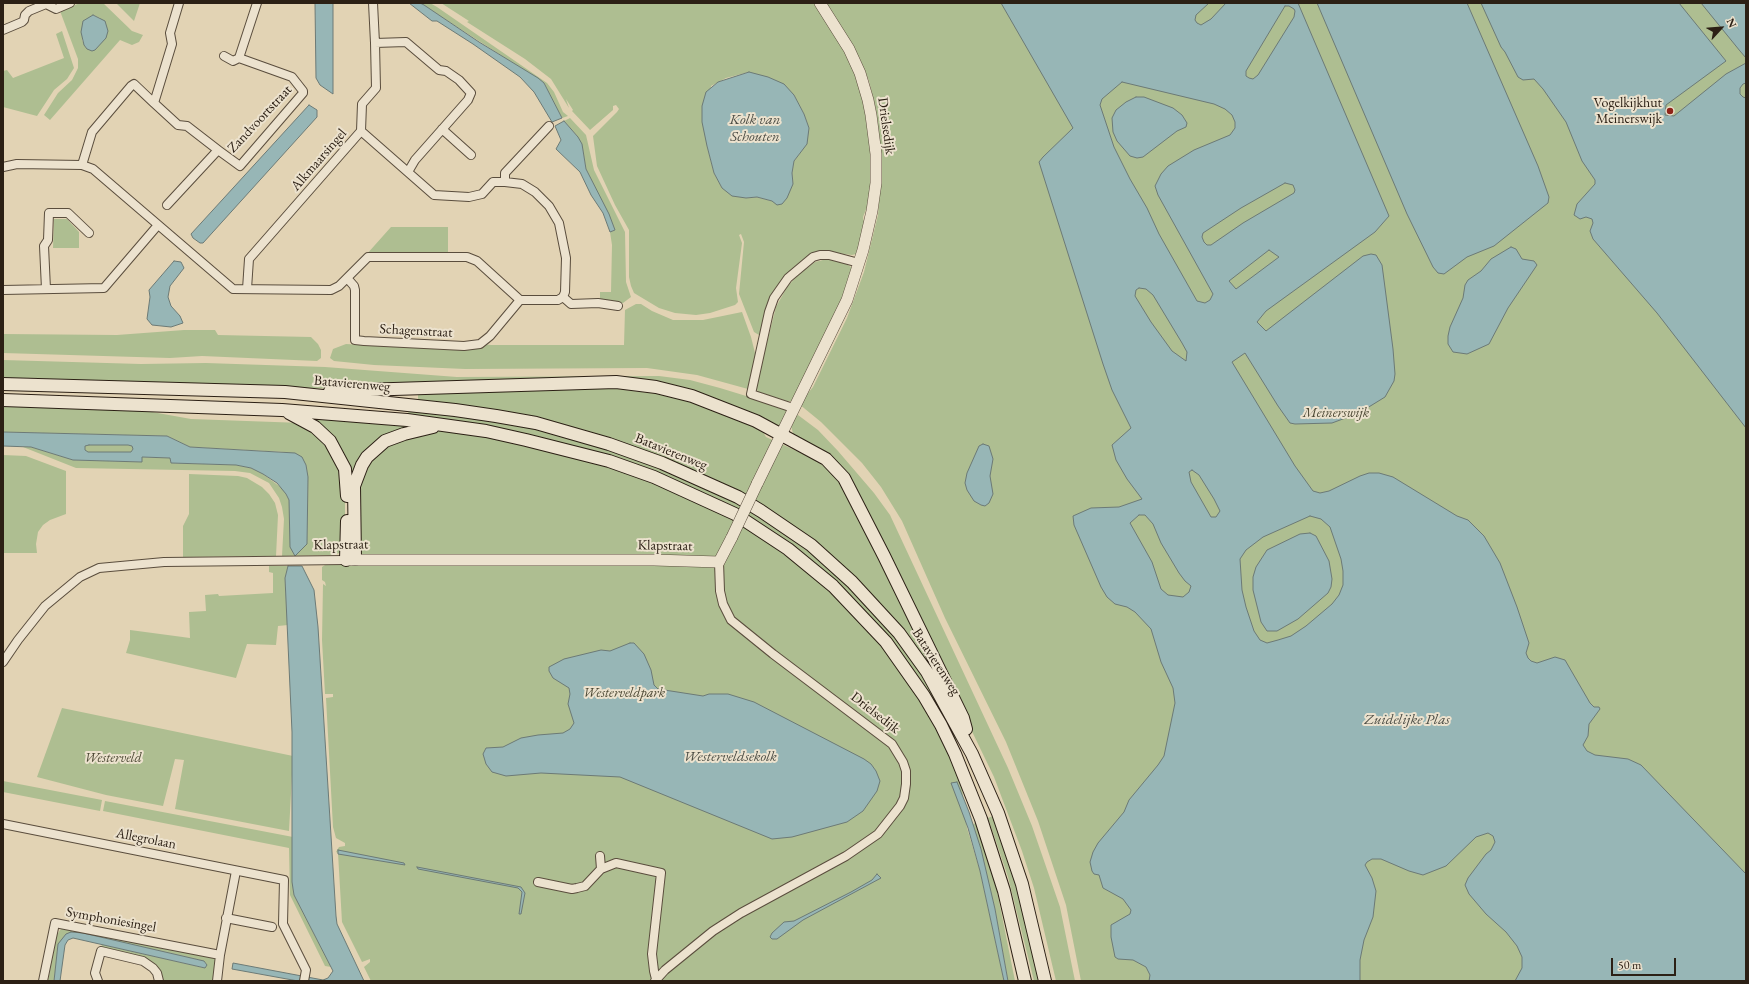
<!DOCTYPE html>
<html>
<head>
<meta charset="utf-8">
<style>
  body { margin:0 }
  #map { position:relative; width:1749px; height:984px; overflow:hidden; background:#e2d3b4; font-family:"EB Garamond",serif }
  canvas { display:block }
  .frame { position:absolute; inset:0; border:4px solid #2c2015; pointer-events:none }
  .north { position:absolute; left:1701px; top:8px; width:40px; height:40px; -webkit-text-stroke:3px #ece2ce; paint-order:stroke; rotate:64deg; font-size:11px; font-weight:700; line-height:16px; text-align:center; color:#2c2015 }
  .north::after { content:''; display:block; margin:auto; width:14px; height:18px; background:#2c2015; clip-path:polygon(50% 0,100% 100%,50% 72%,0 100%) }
  .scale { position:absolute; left:1611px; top:958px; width:65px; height:18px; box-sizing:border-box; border:2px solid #2c2015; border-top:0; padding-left:5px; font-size:12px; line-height:14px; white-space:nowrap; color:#2c2015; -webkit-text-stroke:3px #ece2ce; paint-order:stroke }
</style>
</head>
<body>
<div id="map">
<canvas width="1749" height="984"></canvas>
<div class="frame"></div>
<div class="north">N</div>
<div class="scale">50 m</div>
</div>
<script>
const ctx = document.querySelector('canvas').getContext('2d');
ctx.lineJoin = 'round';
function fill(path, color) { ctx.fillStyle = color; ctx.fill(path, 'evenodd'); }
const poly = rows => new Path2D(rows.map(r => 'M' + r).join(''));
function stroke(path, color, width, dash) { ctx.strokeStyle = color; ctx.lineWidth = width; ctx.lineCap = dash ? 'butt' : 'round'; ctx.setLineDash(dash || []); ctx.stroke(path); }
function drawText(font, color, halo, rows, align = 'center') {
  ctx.font = font + ' "EB Garamond",serif'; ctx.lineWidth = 4; ctx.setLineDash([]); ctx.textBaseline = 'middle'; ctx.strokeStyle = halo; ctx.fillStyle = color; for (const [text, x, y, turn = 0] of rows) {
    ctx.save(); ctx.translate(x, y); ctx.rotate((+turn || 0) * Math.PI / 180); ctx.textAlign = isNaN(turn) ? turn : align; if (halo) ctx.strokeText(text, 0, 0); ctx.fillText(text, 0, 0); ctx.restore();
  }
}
const green = poly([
  [80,3,103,3,132,31,143,35,139,42,132,45,120,40,50,120,44,115,58,93,72,80,78,68,78,59,60,11],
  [93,15,100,18,87,49,82,40],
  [116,3,140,3,134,21],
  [420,3,430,3,437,7,547,83,554,92,563,112,568,116,562,118,544,83],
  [441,3,816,3,849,54,865,101,873,167,867,207,863,217,865,227,856,254,852,255,820,251,814,252,795,267,777,286,771,297,759,335,754,332,739,294,744,242,741,234,739,235,742,243,736,288,738,302,735,305,710,313,696,315,675,313,659,308,634,293,631,286,629,277,629,230,615,205,597,166,593,136,617,112,619,109,616,105,613,106,613,110,590,130,572,111,573,110,566,99,569,108,551,79,525,59,467,22,469,21],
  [749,72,794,95,804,114,809,128,800,153,794,161,792,173,793,184,772,201,757,197,746,198,722,188,714,173,707,146,711,86,726,78],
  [826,3,1746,3,1746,981,1081,981,1066,905,1038,821,1006,742,945,618,902,521,881,487,862,463,821,422,799,404,813,387,847,318,864,272,878,215,881,177,879,138,876,110,869,81,860,59],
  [62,31,74,68,67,79,54,90,37,116,3,107,3,71,7,70,13,78,64,58,56,34],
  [570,118,586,135,594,170,625,232,626,282,631,297,623,303,602,302,600,300,600,292,611,292,612,245,610,232,615,230,586,169,583,151,578,137,564,121],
  [54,219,67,219,79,232,79,248,53,248],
  [391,227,448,227,448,255,366,255],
  [827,259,843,262,851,267,853,271,845,298,792,401,787,401,758,392,756,386,776,307,787,287,798,275,815,262],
  [636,304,641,304,652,311,673,320,703,320,742,312,751,337,756,357,748,389,697,375,647,368,465,369,374,365,334,361,330,358,333,349,346,344,451,350,475,347,483,344,491,345,624,345,625,310],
  [184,330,215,330,218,335,311,337,318,344,321,350,321,358,317,361,202,356,170,358,3,353,3,334,117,335],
  [3,360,141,364,206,363,325,367,457,377,659,376,690,380,720,388,782,407,787,411,785,418,781,425,775,427,664,386,360,389,3,383],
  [610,388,673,396,723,411,763,432,766,437,810,457,836,474,881,559,952,707,967,828,980,871,1004,981,371,981,364,967,370,962,370,959,362,962,342,922,338,853,336,852,339,847,345,846,345,843,336,838,333,827,326,698,333,697,333,694,325,694,322,640,323,584,326,586,325,582,322,580,322,567,325,565,332,565,350,556,349,474,305,417,397,426,418,401,418,392],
  [3,406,141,410,191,419,302,423,322,438,340,464,345,491,345,535,342,552,334,555,282,556,284,519,282,507,279,498,269,483,250,473,235,471,76,468,23,447,31,447,73,460,142,462,142,457,170,458,171,463,236,465,251,468,263,474,283,489,289,500,307,544,308,477,306,465,285,452,190,447,167,436,3,432],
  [798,415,818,430,838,451,874,493,890,515,1008,768,1032,826,1060,907,1075,981,1056,981,1034,888,1022,851,994,777,966,719,848,478,794,437,791,426,794,417],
  [89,445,128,445,132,446,133,449,131,452,88,452,84,450,85,446],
  [3,455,26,456,66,471,66,514,50,520,43,525,38,532,36,544,37,553,3,553],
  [189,474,238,476,247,478,262,487,269,494,275,503,278,515,276,556,183,557,183,526,189,514],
  [269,566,288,566,285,578,288,625,278,626,276,645,247,644,236,678,126,653,130,640,130,630,190,638,189,612,206,611,205,595,218,594,219,596,273,593,273,573,269,572],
  [62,708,293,756,289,831,175,809,184,760,175,759,163,806,106,795,37,777],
  [3,781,102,800,100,811,3,792],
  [105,801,293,837,292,868,294,895,331,967,325,966,290,895,289,848,103,811],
  [993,816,1021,900,1040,981,1034,981,1008,877,988,818],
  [976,823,996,886,1015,981,1008,981,995,909,973,824],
  [65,927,213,957,215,959,215,974,213,981,161,981,154,967,101,949,102,944,204,968,207,965,204,961,76,932,58,944,54,981,48,981,57,935,60,930]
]);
const water = poly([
  [315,3,333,3,333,94,320,85,316,78,315,3],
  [409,3,420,3,424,5,479,42,538,78,544,83,562,118,552,122,534,92,520,77,473,44,437,21,432,21,409,3],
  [1001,3,1209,3,1196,15,1195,20,1197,23,1201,25,1211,19,1226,3,1298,3,1389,216,1375,232,1266,311,1257,322,1266,331,1363,256,1371,254,1376,255,1382,265,1384,280,1393,349,1395,374,1394,381,1385,397,1359,413,1332,423,1295,424,1290,423,1278,406,1245,353,1232,362,1295,466,1313,491,1320,493,1329,491,1360,476,1369,473,1379,473,1393,477,1457,516,1468,520,1484,536,1500,563,1517,607,1529,643,1526,653,1528,658,1531,661,1537,663,1555,657,1565,660,1590,703,1594,707,1599,707,1600,709,1589,724,1588,736,1583,745,1587,751,1595,755,1628,759,1641,765,1746,874,1746,981,1515,981,1522,968,1522,957,1517,946,1506,932,1486,914,1469,894,1465,885,1468,878,1486,854,1491,850,1495,842,1493,836,1488,833,1476,837,1446,866,1423,875,1409,871,1381,859,1372,859,1367,862,1365,865,1372,878,1376,891,1373,917,1364,940,1360,960,1360,981,1149,981,1150,975,1146,967,1133,960,1118,959,1115,957,1111,937,1111,925,1130,914,1131,910,1123,899,1103,888,1099,875,1094,874,1092,871,1090,862,1093,852,1098,843,1124,812,1129,800,1158,765,1164,756,1175,703,1173,688,1161,662,1151,629,1135,612,1127,607,1115,604,1107,597,1101,587,1074,525,1073,516,1091,508,1119,507,1142,499,1127,479,1116,460,1112,445,1131,428,1112,390,1103,364,1039,162,1043,157,1073,128,1001,3],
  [1285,6,1289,6,1294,9,1295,11,1294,17,1258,75,1253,79,1249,78,1246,76,1246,71,1285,6],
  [1122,82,1214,104,1225,109,1232,115,1235,122,1235,128,1230,135,1194,150,1168,166,1161,174,1155,186,1158,195,1213,294,1210,300,1205,303,1197,301,1159,234,1147,208,1130,179,1114,147,1100,105,1102,99,1122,82],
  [1285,183,1293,185,1295,190,1294,193,1243,223,1211,245,1207,245,1204,242,1202,237,1203,233,1241,208,1285,183],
  [1269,250,1279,257,1236,289,1229,281,1269,250],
  [1139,288,1146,289,1153,295,1182,343,1187,352,1186,361,1172,351,1151,322,1135,296,1136,290,1139,288],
  [1192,470,1199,475,1214,499,1220,511,1216,517,1211,517,1191,482,1189,472,1192,470],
  [1139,515,1145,515,1153,524,1161,543,1179,573,1185,581,1191,586,1189,592,1183,597,1168,595,1161,589,1152,562,1130,523,1139,515],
  [1310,516,1321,519,1330,527,1341,559,1343,571,1343,585,1339,595,1332,604,1306,626,1291,636,1278,640,1267,643,1260,640,1254,631,1246,607,1242,590,1240,559,1246,550,1263,537,1310,516],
  [1317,3,1467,3,1538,166,1549,197,1548,203,1494,246,1467,257,1444,274,1438,273,1433,267,1407,214,1317,3],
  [1481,3,1679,3,1726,61,1666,105,1665,115,1674,116,1726,74,1746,63,1746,83,1743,84,1740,88,1740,94,1743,97,1746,98,1746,428,1657,313,1593,239,1590,231,1593,223,1592,219,1586,217,1580,219,1574,215,1577,204,1595,184,1595,180,1582,161,1566,122,1543,89,1534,79,1523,80,1518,77,1505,52,1501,47,1481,3],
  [1701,3,1746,3,1746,58,1740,51,1701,3],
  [93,15,105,21,108,31,106,38,95,50,92,51,87,49,84,45,81,32,83,21,93,15],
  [749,72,768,77,784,84,794,95,804,114,809,128,807,144,794,161,792,173,793,184,787,198,782,204,777,205,772,201,757,197,746,198,732,196,722,188,714,173,707,146,702,122,702,106,706,92,718,82,749,72],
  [1136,97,1144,97,1173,108,1182,115,1187,123,1186,127,1177,131,1143,157,1137,158,1130,156,1117,141,1113,132,1112,118,1116,110,1126,102,1136,97],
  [309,105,317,110,317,117,203,243,200,243,193,238,191,234,309,105],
  [564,121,578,137,582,144,586,169,609,214,615,230,610,232,603,213,591,195,580,172,556,149,561,140,555,126,564,121],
  [1511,247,1516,249,1522,259,1534,261,1537,265,1508,308,1489,344,1467,354,1453,352,1448,344,1448,336,1450,327,1463,298,1465,285,1468,280,1481,271,1491,259,1511,247],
  [174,261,181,262,184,268,170,286,168,297,171,306,180,316,183,323,171,327,152,325,147,319,150,297,149,290,174,261],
  [3,432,167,436,190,447,295,453,302,457,306,465,308,477,307,544,295,556,290,547,289,500,286,494,277,483,263,474,251,468,236,465,171,463,170,458,142,457,142,462,73,460,31,447,3,446,3,432],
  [89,445,128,445,132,446,133,449,131,452,88,452,85,450,85,446,89,445],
  [983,444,989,446,993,459,990,476,993,494,989,503,985,506,981,505,974,501,967,490,965,483,967,473,979,446,983,444],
  [1310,533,1316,536,1329,561,1332,579,1331,587,1328,593,1298,619,1277,631,1267,631,1261,622,1253,590,1253,577,1256,567,1267,550,1300,534,1310,533],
  [288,566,302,566,314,590,318,627,336,916,337,924,364,981,298,981,232,969,233,963,323,980,328,978,333,971,294,895,292,882,292,732,285,578,288,566],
  [630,643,634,643,644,654,651,670,654,685,658,689,703,696,709,694,728,694,754,702,864,759,871,764,876,771,880,781,877,791,863,811,847,822,792,837,772,839,620,777,541,773,506,776,492,772,486,764,483,754,486,748,503,747,521,738,538,735,563,733,570,729,574,723,568,704,570,694,569,688,553,678,549,671,549,667,564,659,601,650,610,651,630,643],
  [957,782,969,812,981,849,995,909,1008,981,1004,981,980,871,968,828,951,783,957,782],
  [338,850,404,863,405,865,338,854,338,850],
  [417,867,521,887,525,893,521,914,519,914,522,892,518,888,418,869,417,867],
  [877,874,881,878,803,920,777,939,772,939,770,937,772,933,784,922,794,921,851,892,872,880,877,874],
  [71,932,83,933,204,961,207,965,205,968,73,938,68,940,65,945,60,981,54,981,58,944,66,934,71,932]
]);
const minor = poly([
  [373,3,375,43],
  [3,30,22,22,24,20,25,15,29,11,46,4,56,9,70,3],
  [224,56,233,61,239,58],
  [154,103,178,125,187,126,218,150],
  [442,129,471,155],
  [361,131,362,104,376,88,375,43,406,42,439,70,446,71,459,80,471,93,468,100,415,160,408,172],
  [82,165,92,132,131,86,134,84,154,103,172,44,170,33,179,3],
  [3,167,17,164,82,165,93,169,233,289,331,290,339,286,368,257,467,257,477,261,520,300,558,300,563,297,565,292,566,258,559,223,549,206,535,192,522,184,505,182,493,182,482,194,469,197,434,195,361,131,249,259,247,289],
  [505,182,505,173,549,126],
  [167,205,218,150,240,166,303,93,303,91,292,77,239,58,257,3],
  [347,278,354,286,355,290,355,340,364,341,464,346,480,344,490,336,520,300],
  [46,289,44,246,48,240,49,213,68,213,89,233],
  [3,290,104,288,158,225],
  [563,297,571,304,598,303,618,306],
  [793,408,751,394,769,312,774,298,788,278,813,257,820,255,829,255,859,263],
  [3,662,18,640,45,606,80,577,99,568,164,562,346,560],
  [3,824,284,880,283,924,306,970,304,981],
  [600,856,601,869],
  [538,882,572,889,577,888,585,886,601,869,616,863,661,873,652,954,654,971,656,979],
  [226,918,272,927],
  [43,981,55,923,220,955],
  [98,981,95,973,101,951,143,961,153,968,157,973,159,981],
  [217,981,220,955,236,871],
  [655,981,665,970,713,931,741,913,846,856,878,834,900,806,904,798,906,784,906,771,903,762,892,744,773,654,731,620,723,604,720,591,719,562]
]);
const tertiary = poly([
  [757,484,847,300,863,250,872,211,876,183,876,154,871,115,868,100,860,73,849,49,820,3],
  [346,560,654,560,719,562,732,537]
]);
const secondary = poly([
  [3,384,285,392,455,410,496,416,536,423,609,444,662,463,738,497,761,511,811,545,852,582,899,633,927,672,972,754,998,813,1022,884,1045,981],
  [330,391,616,382,656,387,692,396,756,421,826,459,844,478,884,556,963,718,966,729],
  [3,400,282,410,407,420,486,431,526,440,609,461,654,477,735,514,788,549,833,586,886,642,924,696,941,725,955,754,981,819,1004,891,1025,981],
  [289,413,315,427,330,441,345,469,347,496],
  [355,559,354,486,362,465,367,457,385,441,404,434,433,427],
  [346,560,347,521]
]);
const tertiaryBridge = poly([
  [732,537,757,484]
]);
const markers = [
  [1670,111,4,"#8f2418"]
];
const poiNames = [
  ["Vogelkijkhut",1662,103],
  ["Meinerswijk",1662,119]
];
const streetNames = [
  ["Zandvoortstraat",260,119,-47],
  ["Drielsedijk",886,126,82],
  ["Alkmaarsingel",319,160,-49],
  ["Schagenstraat",416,331,3],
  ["Batavierenweg",352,384,5],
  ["Batavierenweg",671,452,22],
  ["Klapstraat",341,545,-1],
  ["Klapstraat",665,546,1],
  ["Batavierenweg",936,662,57],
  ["Drielsedijk",875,713,38],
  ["Allegrolaan",146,839,11],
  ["Symphoniesingel",111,920,10]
];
const parkNames = [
  ["Meinerswijk",1336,413],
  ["Westerveldpark",624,693],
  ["Westerveld",113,758]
];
const waterNames = [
  ["Kolk van",755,120],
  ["Schouten",755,137],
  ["Zuidelijke Plas",1407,720],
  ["Westerveldsekolk",730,757]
];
fill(green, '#aebe91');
fill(water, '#97b6b6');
stroke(water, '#6c7a76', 1);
stroke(minor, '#5a4d3d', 10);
stroke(tertiary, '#5a4d3d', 12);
stroke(secondary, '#2c2015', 14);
stroke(minor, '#ece2ce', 8);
stroke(tertiary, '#ece2ce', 11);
stroke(secondary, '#ece2ce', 12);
stroke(tertiaryBridge, '#5a4d3d', 12, []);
stroke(tertiaryBridge, '#ece2ce', 11);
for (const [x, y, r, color] of markers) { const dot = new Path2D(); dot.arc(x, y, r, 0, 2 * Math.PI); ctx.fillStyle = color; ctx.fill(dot); stroke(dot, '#ece2ce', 1.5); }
drawText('14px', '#2c2015', '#ece2ce', poiNames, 'right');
drawText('14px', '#2c2015', '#ece2ce', streetNames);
drawText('italic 14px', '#4c4834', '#ece2ce', parkNames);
drawText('italic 15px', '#4c4d45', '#ece2ce', waterNames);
</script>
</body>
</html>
